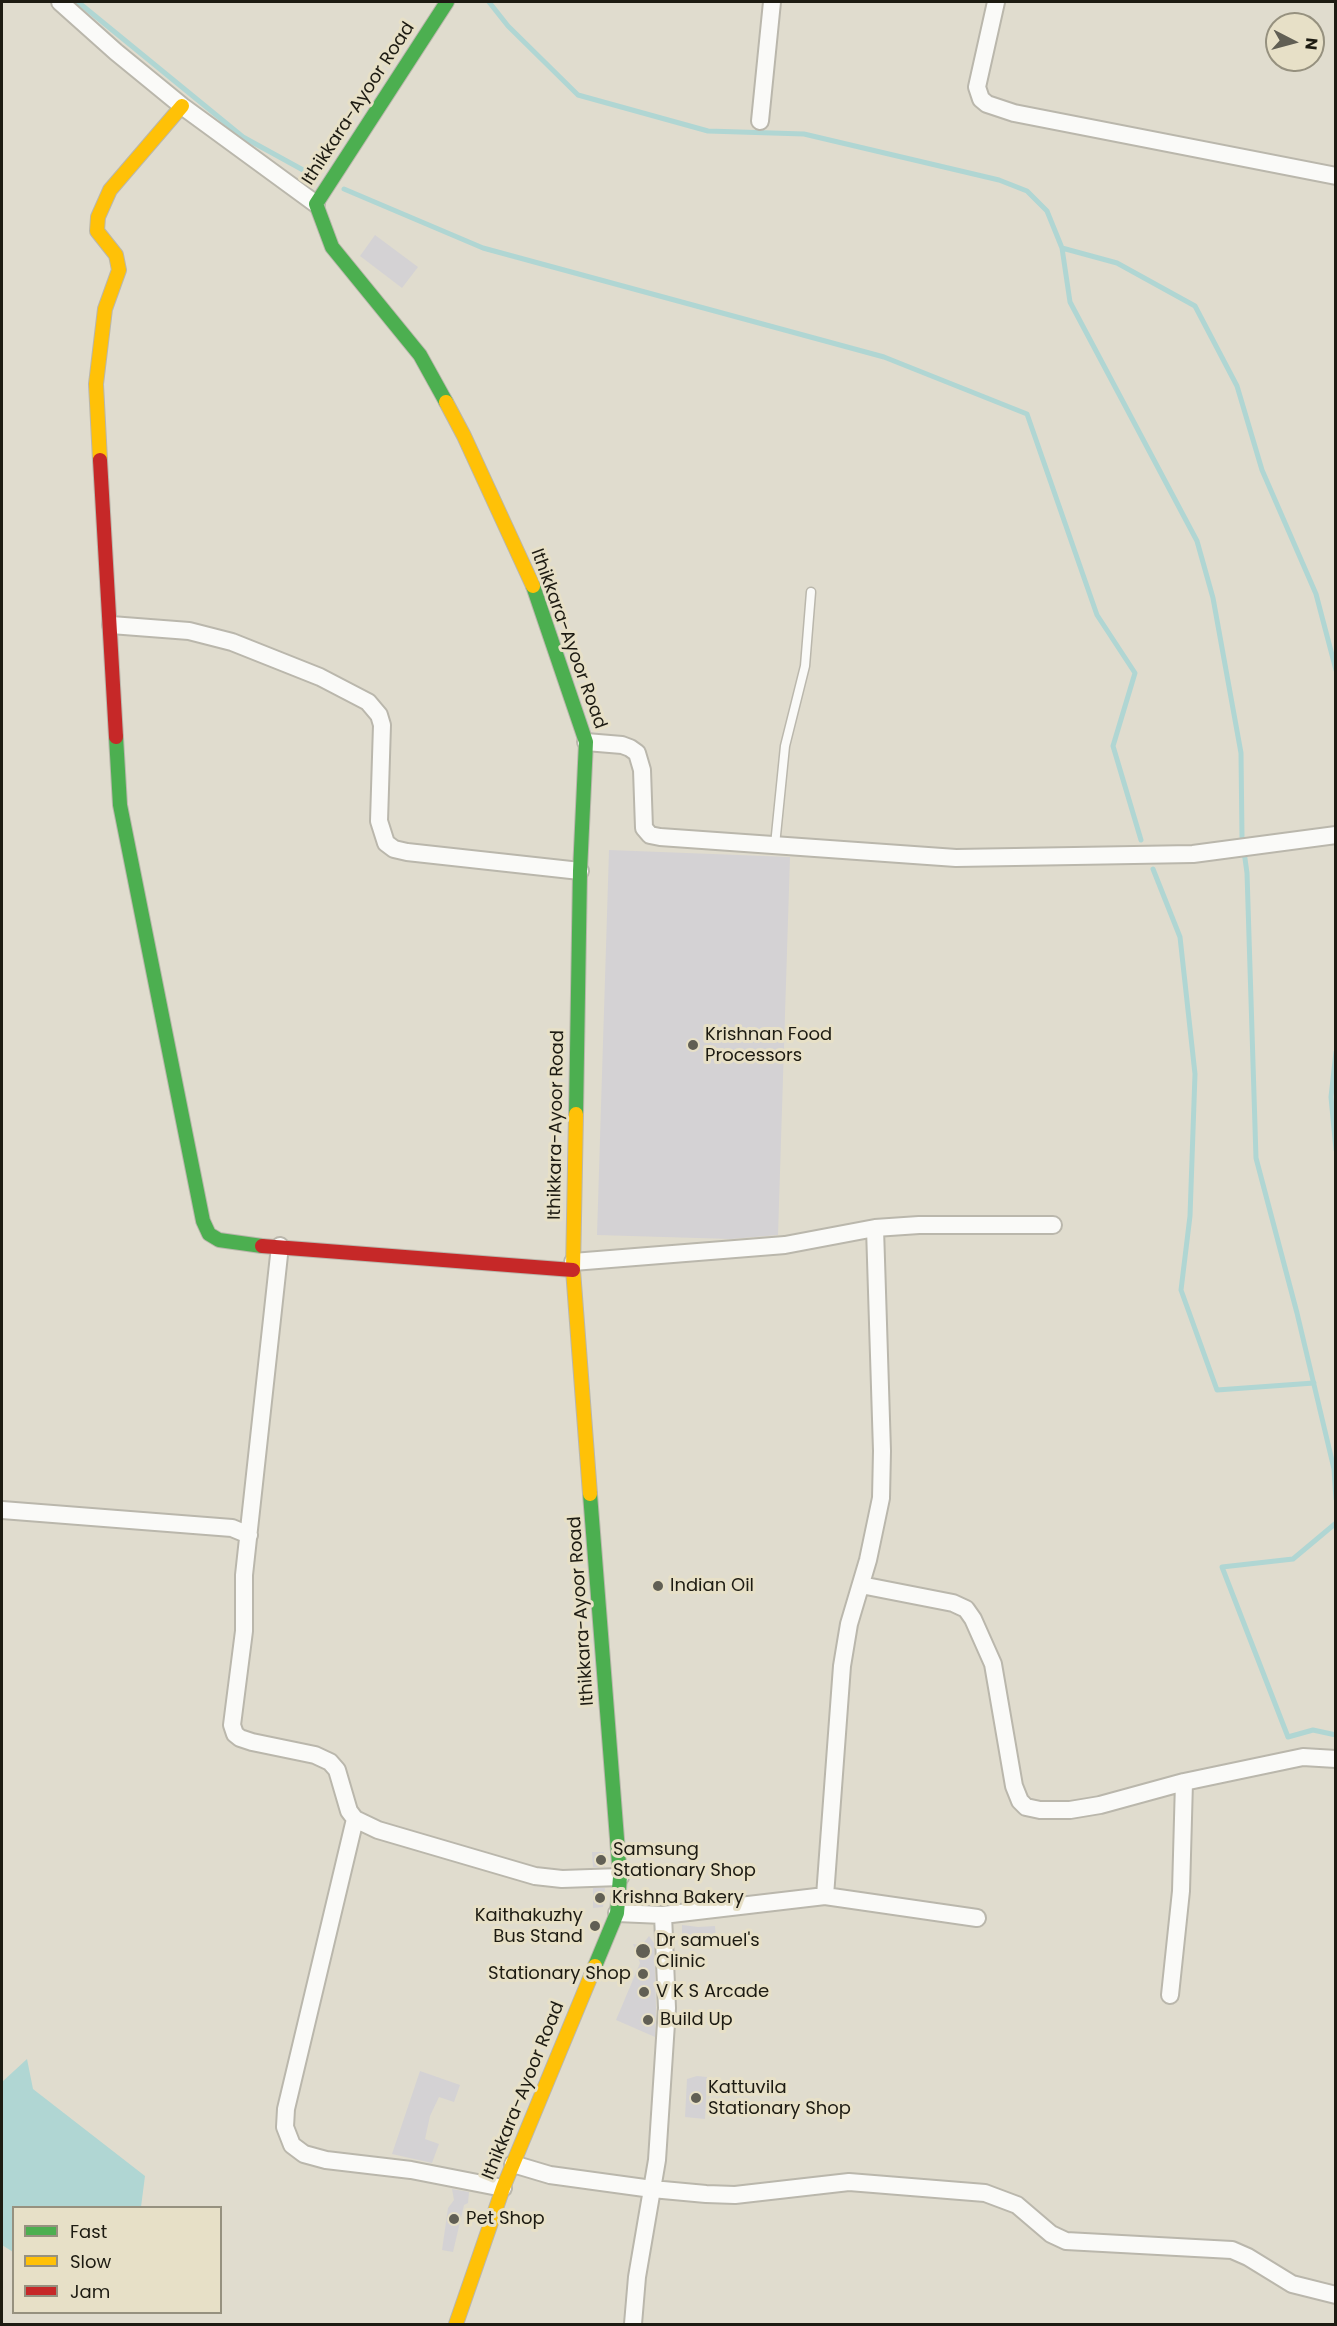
<!DOCTYPE html>
<html>
<head>
<meta charset="utf-8">
<style>
  body { margin:0 }
  #map { position:relative; width:1337px; height:2326px; overflow:hidden; background:#e0dcce; font-family:Poppins,sans-serif }
  canvas { display:block }
  .frame { position:absolute; inset:0; border:3px solid #1d1b12; pointer-events:none }
  .legend { position:absolute; left:12px; top:2206px; width:210px; height:108px; box-sizing:border-box; background:#e7e0c7; border:2px solid #96917f; margin:0; padding:8px 10px; list-style:none; font-size:18px; color:#1d1b12 }
  .legend li { display:flex; align-items:center; gap:12px; height:30px }
  .legend b { width:30px; border:2px solid #96917f }
  .north { position:absolute; left:1265px; top:12px; width:60px; height:60px; box-sizing:border-box; background:#e7e0c7; border:2px solid #96917f; border-radius:50%; rotate:96deg; font-size:16px; font-weight:700; line-height:24px; text-align:center; color:#1d1b12 }
  .north::after { content:''; display:block; margin:auto; width:21px; height:27px; background:#615f54; clip-path:polygon(50% 0,100% 100%,50% 72%,0 100%) }
</style>
</head>
<body>
<div id="map">
<canvas width="1337" height="2326"></canvas>
<div class="frame"></div>
<ul class="legend">
<li><b style="height:8px;background:#4caf50"></b>Fast</li>
<li><b style="height:8px;background:#ffc107"></b>Slow</li>
<li><b style="height:8px;background:#c62828"></b>Jam</li>
</ul>
<div class="north">N</div>
</div>
<script>
const ctx = document.querySelector('canvas').getContext('2d');
ctx.lineJoin = 'round';
function fill(path, color) { ctx.fillStyle = color; ctx.fill(path, 'evenodd'); }
const poly = rows => new Path2D(rows.map(r => 'M' + r).join(''));
function stroke(path, color, width, dash) { ctx.strokeStyle = color; ctx.lineWidth = width; ctx.lineCap = dash ? 'butt' : 'round'; ctx.setLineDash(dash || []); ctx.stroke(path); }
function drawText(font, color, halo, rows, align = 'center') {
  ctx.font = font + ' Poppins,sans-serif'; ctx.lineWidth = 6; ctx.setLineDash([]); ctx.textBaseline = 'middle'; ctx.strokeStyle = halo; ctx.fillStyle = color; for (const [text, x, y, turn = 0] of rows) {
    ctx.save(); ctx.translate(x, y); ctx.rotate((+turn || 0) * Math.PI / 180); ctx.textAlign = isNaN(turn) ? turn : align; if (halo) ctx.strokeText(text, 0, 0); ctx.fillText(text, 0, 0); ctx.restore();
  }
}
const water = poly([
  [27,2059,33,2089,145,2176,141,2207,14,2208,13,2252,2,2245,2,2082]
]);
const stream = poly([
  [78,2,243,137,314,176],
  [489,2,508,26,578,95,708,131,804,134,999,180,1027,191,1047,211,1062,248,1070,302,1197,541,1213,598,1241,753,1242,837,1247,873,1256,1158,1297,1313,1334,1469,1336,1499],
  [344,189,483,248,884,357,1027,414,1097,615,1135,673,1113,746,1141,840],
  [1062,248,1117,263,1195,306,1237,386,1262,470,1316,594,1336,670],
  [1153,869,1180,937,1195,1074,1190,1216,1181,1290,1217,1390,1314,1383],
  [1336,1052,1331,1097,1336,1150],
  [1336,1523,1293,1559,1222,1567,1288,1737,1313,1730,1336,1735]
]);
const building = poly([
  [375,235,418,267,402,288,360,256],
  [609,850,790,857,778,1235,731,1239,597,1235],
  [592,1852,604,1852,605,1867,593,1867],
  [593,1888,605,1888,603,1907,593,1908],
  [682,1925,698,1927,715,1926,716,1938,700,1947,682,1948],
  [649,1936,654,1943,656,2008,655,2037,616,2020,640,1963,633,1944,642,1945],
  [420,2071,460,2085,454,2102,439,2097,430,2116,425,2139,439,2144,432,2163,392,2154],
  [697,2076,707,2077,705,2119,685,2117,687,2079],
  [452,2189,469,2192,468,2203,464,2205,453,2252,442,2250,448,2208,454,2200]
]);
const lane = poly([
  [775,845,785,746,805,666,811,592]
]);
const street = poly([
  [60,2,116,52,182,106,316,204],
  [996,2,977,87,981,99,987,104,1014,113,1336,176],
  [760,121,772,2],
  [111,625,189,631,232,642,320,677,368,702,379,715,382,725,379,821,386,843,394,849,407,852,580,871],
  [586,742,622,745,630,748,637,753,642,770,644,828,650,835,660,837,956,858,1193,854,1336,835],
  [280,1246,244,1575,244,1631,232,1725,235,1734,240,1738,252,1742,315,1755,330,1762,337,1770,349,1811,355,1819,378,1830,535,1876,562,1879,620,1877],
  [573,1262,785,1245,875,1228,919,1225,1053,1225],
  [2,1510,232,1528,249,1535],
  [861,1585,953,1603,966,1609,973,1619,993,1664,1014,1786,1020,1801,1026,1807,1040,1810,1070,1810,1100,1805,1184,1782,1303,1757,1336,1759],
  [355,1819,286,2109,285,2127,292,2145,304,2154,326,2160,411,2170,503,2188],
  [825,1896,842,1666,849,1624,868,1560,881,1498,882,1451,875,1228],
  [617,1913,663,1915,667,2008,657,2160,637,2277,633,2324],
  [663,1915,825,1896,977,1918],
  [1170,1995,1181,1891,1184,1782],
  [513,2164,550,2175,652,2189,706,2194,735,2195,849,2182,985,2193,1017,2205,1051,2234,1066,2241,1232,2250,1248,2257,1292,2284,1336,2295]
]);
const fast = poly([
  [446,402,420,355,332,247,316,204,447,2],
  [533,586,586,742,580,871,576,1114],
  [116,737,120,805,203,1221,209,1234,219,1240,262,1246],
  [590,1494,620,1877,617,1913,595,1966]
]);
const slow = poly([
  [446,402,464,436,533,586],
  [100,460,96,384,105,309,119,270,116,255,97,231,98,217,110,190,182,106],
  [576,1114,573,1270,590,1494],
  [456,2324,503,2188,595,1966]
]);
const jam = poly([
  [100,460,116,737],
  [262,1246,573,1270]
]);
const markers = [
  [693,1045,6,"#615f54"],
  [658,1586,6,"#615f54"],
  [601,1860,6,"#615f54"],
  [600,1898,6,"#615f54"],
  [595,1926,6,"#615f54"],
  [643,1951,8,"#615f54"],
  [643,1974,6,"#615f54"],
  [644,1992,6,"#615f54"],
  [648,2020,6,"#615f54"],
  [696,2098,6,"#615f54"],
  [454,2219,6,"#615f54"]
];
const streetNames = [
  ["Ithikkara-Ayoor Road",359,104,-57],
  ["Ithikkara-Ayoor Road",568,639,70],
  ["Ithikkara-Ayoor Road",557,1125,-89],
  ["Ithikkara-Ayoor Road",582,1611,-94],
  ["Ithikkara-Ayoor Road",524,2091,-68]
];
const poiNames = [
  ["Krishnan Food",705,1035],
  ["Processors",705,1056],
  ["Indian Oil",670,1586],
  ["Samsung",613,1850],
  ["Stationary Shop",613,1871],
  ["Krishna Bakery",612,1898],
  ["Kaithakuzhy",583,1916,"right"],
  ["Bus Stand",583,1937,"right"],
  ["Dr samuel's",656,1941],
  ["Clinic",656,1962],
  ["Stationary Shop",631,1974,"right"],
  ["V K S Arcade",656,1992],
  ["Build Up",660,2020],
  ["Kattuvila",708,2088],
  ["Stationary Shop",708,2109],
  ["Pet Shop",466,2219]
];
fill(water, '#b0d6d3');
stroke(stream, '#b0d6d3', 5);
fill(building, '#d4d2d4');
stroke(lane, '#bab7ac', 11);
stroke(street, '#bab7ac', 20);
stroke(fast, '#bab7ac', 16);
stroke(slow, '#bab7ac', 16);
stroke(jam, '#bab7ac', 16);
stroke(lane, '#fafaf8', 8);
stroke(street, '#fafaf8', 16);
stroke(fast, '#4caf50', 14);
stroke(slow, '#ffc107', 14);
stroke(jam, '#c62828', 14);
for (const [x, y, r, color] of markers) { const dot = new Path2D(); dot.arc(x, y, r, 0, 2 * Math.PI); ctx.fillStyle = color; ctx.fill(dot); stroke(dot, '#e7e0c7', 2); }
drawText('18px', '#1d1b12', '#e7e0c7', streetNames);
drawText('18px', '#1d1b12', '#e7e0c7', poiNames, 'left');
</script>
</body>
</html>
